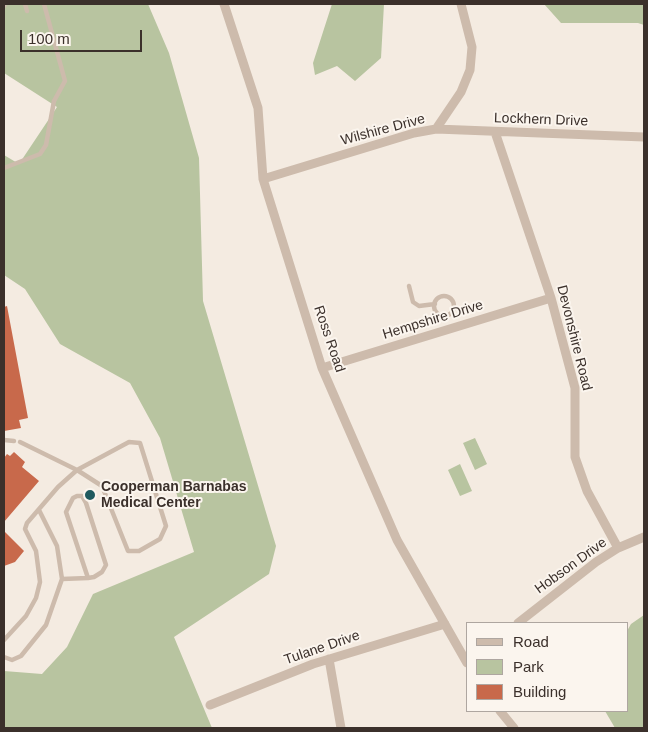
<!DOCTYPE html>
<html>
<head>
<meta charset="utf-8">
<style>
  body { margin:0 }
  #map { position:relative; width:648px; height:732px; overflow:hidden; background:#f4ebe1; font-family:Arial,sans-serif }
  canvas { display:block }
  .frame { position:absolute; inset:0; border:5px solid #3b302b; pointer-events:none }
  .legend { position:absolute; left:466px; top:622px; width:162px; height:90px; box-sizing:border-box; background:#fbf5ee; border:1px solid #aea6a0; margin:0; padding:6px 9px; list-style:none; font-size:15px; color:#3b302b }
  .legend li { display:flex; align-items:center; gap:10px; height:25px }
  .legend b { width:25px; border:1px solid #aea6a0 }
  .scale { position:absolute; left:20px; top:30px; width:122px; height:22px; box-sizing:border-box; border:2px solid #3b302b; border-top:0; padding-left:6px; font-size:15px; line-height:18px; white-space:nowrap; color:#3b302b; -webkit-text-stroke:4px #fbf5ee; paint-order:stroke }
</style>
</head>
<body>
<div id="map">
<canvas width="648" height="732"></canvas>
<div class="frame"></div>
<ul class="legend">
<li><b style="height:6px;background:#cdbbac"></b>Road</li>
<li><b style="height:14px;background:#b8c4a0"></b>Park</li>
<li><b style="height:14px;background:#c8694b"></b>Building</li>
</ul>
<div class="scale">100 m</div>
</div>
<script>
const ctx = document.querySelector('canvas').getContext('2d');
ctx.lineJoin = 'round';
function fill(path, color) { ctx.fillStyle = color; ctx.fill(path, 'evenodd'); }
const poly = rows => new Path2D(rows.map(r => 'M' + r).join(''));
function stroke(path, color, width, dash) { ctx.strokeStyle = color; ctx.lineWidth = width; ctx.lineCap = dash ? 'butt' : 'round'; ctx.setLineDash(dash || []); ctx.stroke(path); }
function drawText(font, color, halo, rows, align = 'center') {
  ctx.font = font + ' Arial,sans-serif'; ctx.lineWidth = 4; ctx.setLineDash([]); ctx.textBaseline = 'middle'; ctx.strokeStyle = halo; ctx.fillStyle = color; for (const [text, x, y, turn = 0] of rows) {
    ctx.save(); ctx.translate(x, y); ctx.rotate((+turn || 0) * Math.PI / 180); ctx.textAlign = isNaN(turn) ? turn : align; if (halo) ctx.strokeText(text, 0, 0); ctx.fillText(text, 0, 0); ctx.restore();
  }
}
const green = poly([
  [4,4,148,4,169,53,199,158,203,301,276,546,269,574,174,637,212,728,4,728,4,671,42,674,67,647,93,594,194,552,160,438,130,383,60,344,25,289,4,275,4,155,19,164,57,107,4,73],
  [332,4,384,4,381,58,355,81,337,66,315,75,313,63],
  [544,4,644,4,644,25,638,23,561,23],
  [475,438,487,464,475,470,463,443],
  [460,464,472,491,460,496,448,470],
  [644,615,644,728,615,728,605,711,627,711,627,631,631,624]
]);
const building = poly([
  [7,306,28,418,19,420,21,428,4,431,4,307],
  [14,452,25,462,22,467,39,481,4,522,4,458,7,454,10,456],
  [4,531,24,551,15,562,4,566]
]);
const lane = poly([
  [25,4,27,11],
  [4,6,5,4],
  [4,168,40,154,46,145,54,101,65,81,44,4],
  [409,286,413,302,419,306,435,304],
  '434 306a10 10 0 1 1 20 0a10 10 0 1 1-20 0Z',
  [4,440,14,441],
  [62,579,88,578,94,577,102,572,106,565,86,503,82,496,77,496,73,498,66,512,88,578],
  [4,640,26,616,36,598,40,582,36,551,25,529,27,523,58,487,77,470,129,442,140,443,166,526,160,539,139,551,128,551,102,486,77,470,20,442],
  [4,657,12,660,21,656,46,625,62,579,57,546,39,510]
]);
const street = poly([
  [224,4,258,108,263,179,322,368,397,540,467,663],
  [436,129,644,137],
  [495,132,551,298,575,388,575,457,587,491,618,548],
  [263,179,414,133,436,129,461,92,470,70,472,47,461,4],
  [322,368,551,298],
  [518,623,596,562,618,548,644,537],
  [329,659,341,728],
  [210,705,313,664,445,624],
  [500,711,514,728]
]);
const markers = [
  [90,495,6,"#1f5a5e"]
];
const streetNames = [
  ["Lockhern Drive",541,120,2],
  ["Wilshire Drive",383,130,-15],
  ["Hempshire Drive",433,320,-17],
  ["Devonshire Road",574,338,76],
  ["Ross Road",329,339,71],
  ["Hobson Drive",571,566,-36],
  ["Tulane Drive",322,648,-19]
];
const poiNames = [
  ["Cooperman Barnabas",101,487],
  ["Medical Center",101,503]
];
fill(green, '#b8c4a0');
fill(building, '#c8694b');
stroke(lane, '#cdbbac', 4.5);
stroke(street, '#cdbbac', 9);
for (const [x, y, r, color] of markers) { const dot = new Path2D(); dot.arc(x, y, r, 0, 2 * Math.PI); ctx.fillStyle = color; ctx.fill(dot); stroke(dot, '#fbf5ee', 2); }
drawText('14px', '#3b302b', '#fbf5ee', streetNames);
drawText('bold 14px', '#3b302b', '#fbf5ee', poiNames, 'left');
</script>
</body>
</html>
